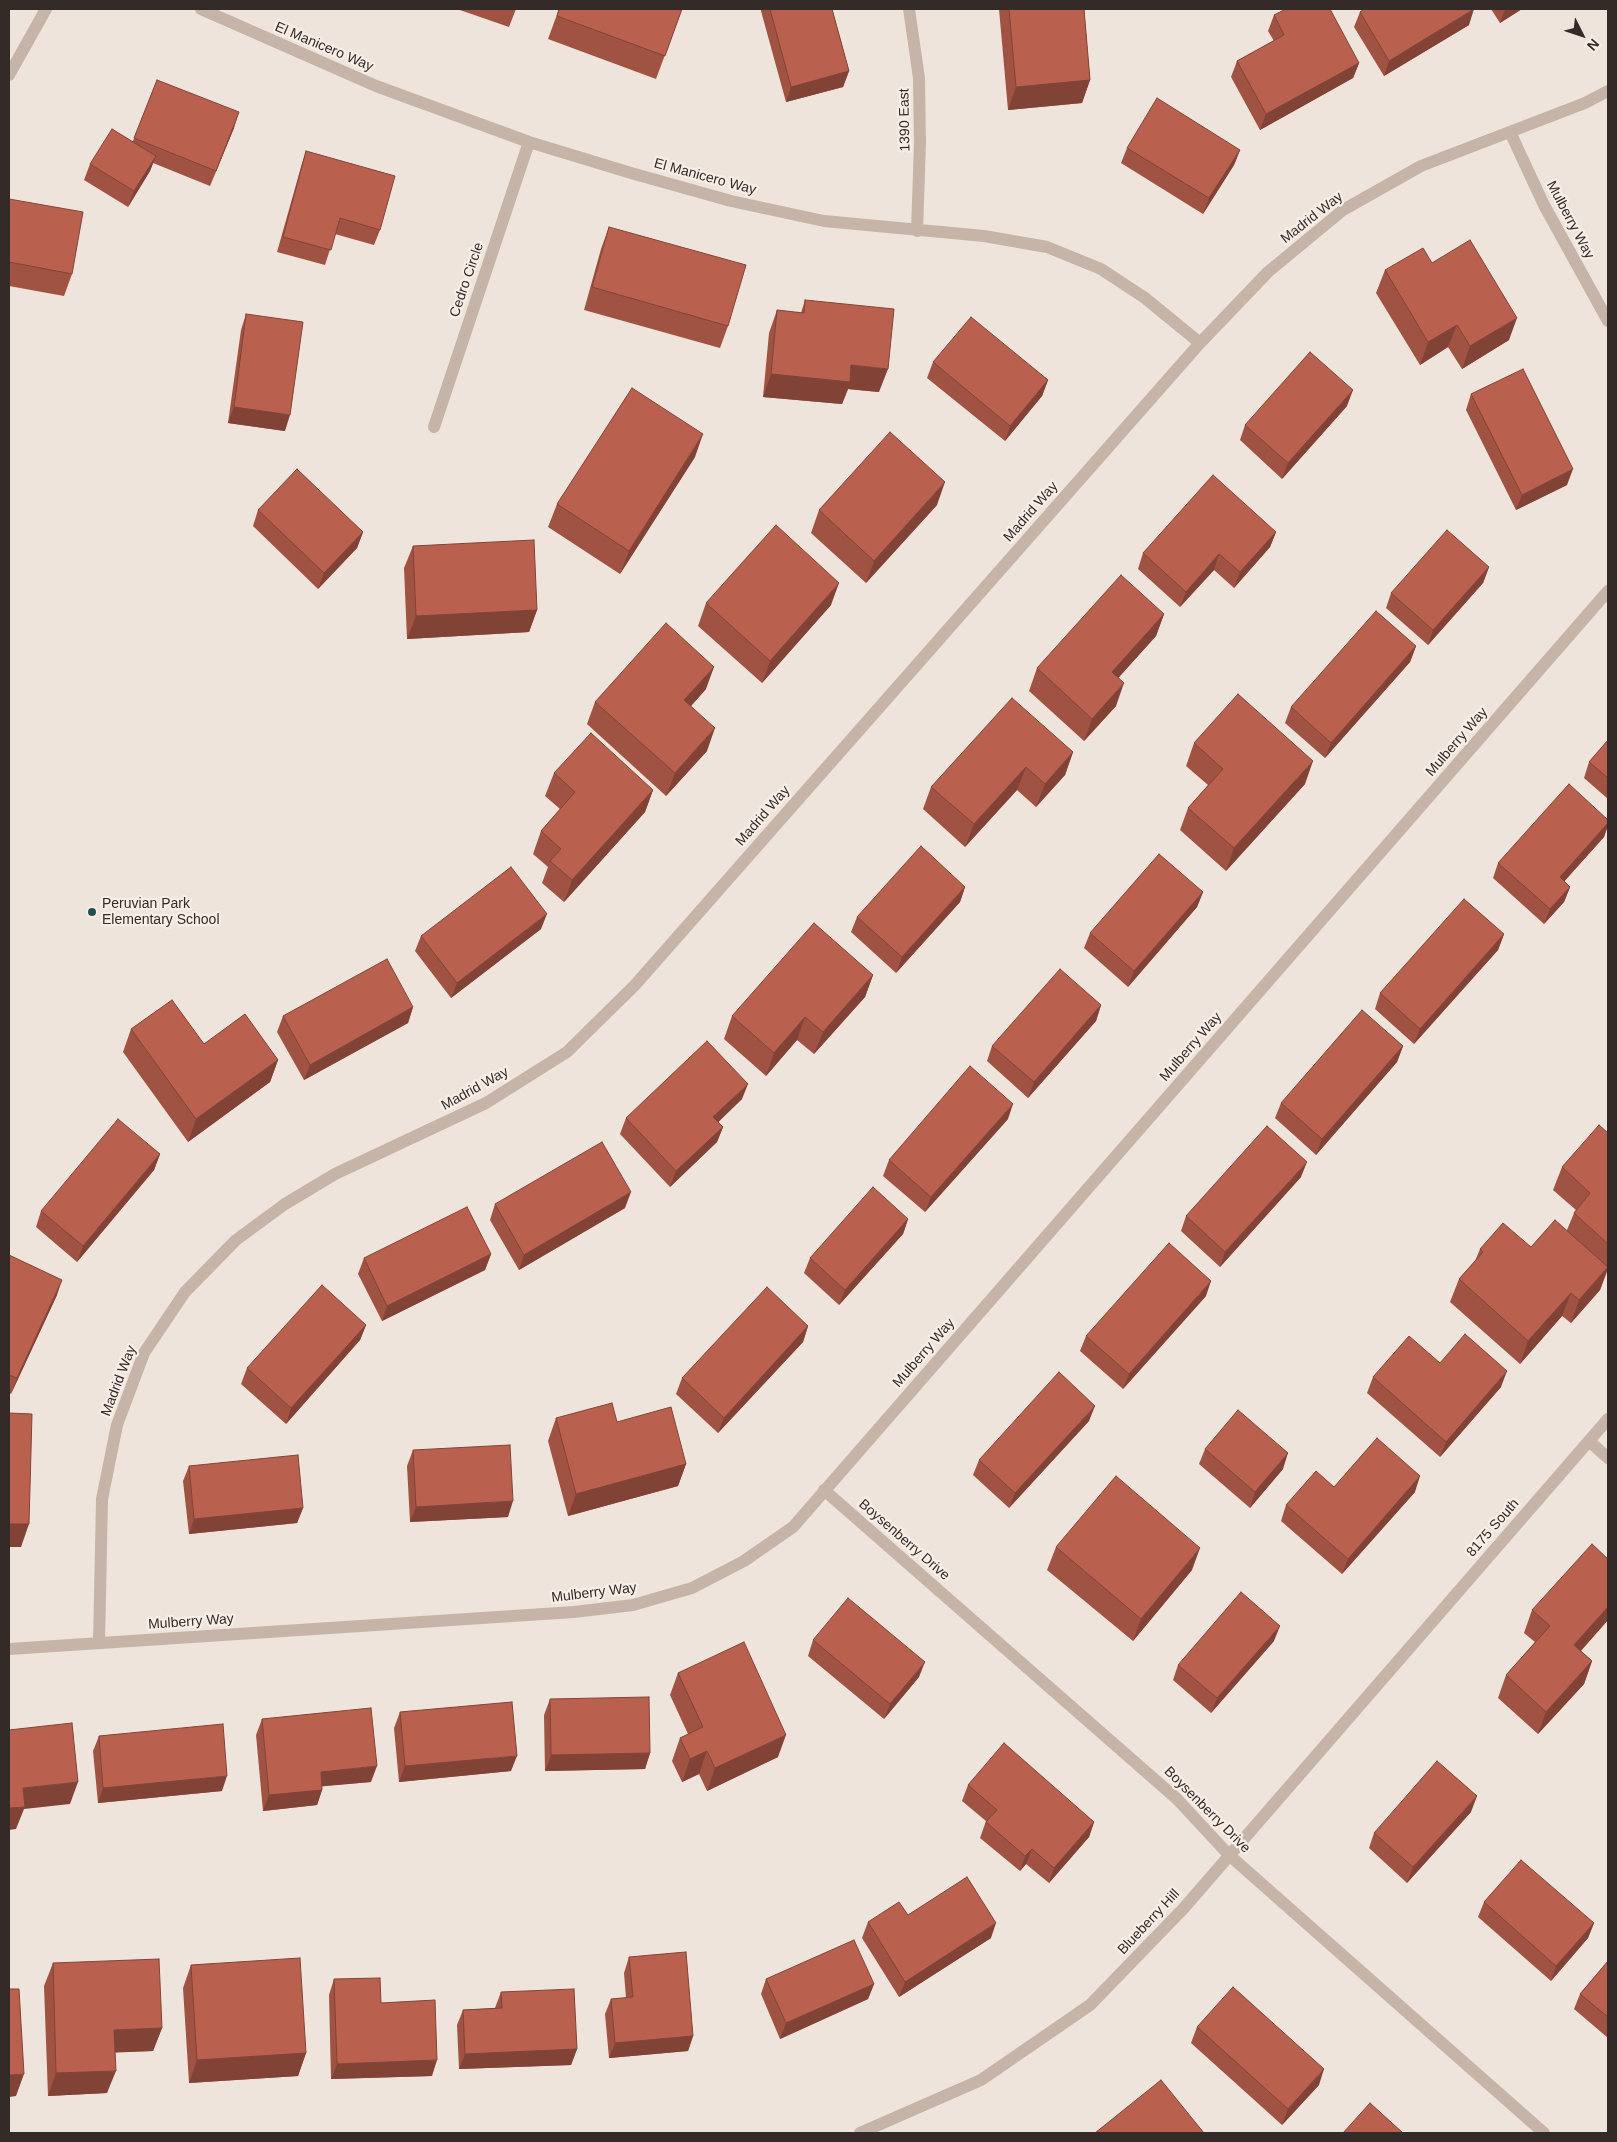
<!DOCTYPE html>
<html>
<head>
<meta charset="utf-8">
<style>
  body { margin:0 }
  #map { position:relative; width:1617px; height:2142px; overflow:hidden; background:#efe4db; font-family:Arial,sans-serif }
  canvas { display:block }
  .frame { position:absolute; inset:0; border:10px solid #342b28; pointer-events:none }
  .north { position:absolute; left:1557px; top:10px; width:50px; height:50px; -webkit-text-stroke:4px #f7efe7; paint-order:stroke; rotate:131deg; font-size:14px; font-weight:700; line-height:20px; text-align:center; color:#342b28 }
  .north::after { content:''; display:block; margin:auto; width:18px; height:22px; background:#342b28; clip-path:polygon(50% 0,100% 100%,50% 72%,0 100%) }
</style>
</head>
<body>
<div id="map">
<canvas width="1617" height="2142"></canvas>
<div class="frame"></div>
<div class="north">N</div>
</div>
<script>
const ctx = document.querySelector('canvas').getContext('2d');
ctx.lineJoin = 'round';
const poly = rows => new Path2D(rows.map(r => 'M' + r).join(''));
function stroke(path, color, width, dash) { ctx.strokeStyle = color; ctx.lineWidth = width; ctx.lineCap = dash ? 'butt' : 'round'; ctx.setLineDash(dash || []); ctx.stroke(path); }
function fill(path, color) { ctx.fillStyle = color; ctx.fill(path, 'evenodd'); }
function drawText(font, color, halo, rows, align = 'center') {
  ctx.font = font + ' Arial,sans-serif'; ctx.lineWidth = 4.5; ctx.setLineDash([]); ctx.textBaseline = 'middle'; ctx.strokeStyle = halo; ctx.fillStyle = color; for (const [text, x, y, turn = 0] of rows) {
    ctx.save(); ctx.translate(x, y); ctx.rotate((+turn || 0) * Math.PI / 180); ctx.textAlign = isNaN(turn) ? turn : align; if (halo) ctx.strokeText(text, 0, 0); ctx.fillText(text, 0, 0); ctx.restore();
  }
}
const minor = poly([
  [201,9,376,86,529,142,631,173,731,201,824,221,984,236,1047,247,1101,269,1145,298,1200,343],
  [909,9,919,78,920,143,917,231],
  [9,75,46,9],
  [1510,132,1544,205,1608,321],
  [434,427,529,142],
  [1589,1441,1608,1458],
  [824,1490,1177,1799,1229,1855,1544,2133],
  [99,1643,102,1499,117,1425,144,1353,185,1292,236,1240,285,1204,335,1174,486,1103,567,1052,635,985,1200,343,1268,272,1343,210,1421,166,1585,103,1608,91],
  [9,1649,574,1612,633,1605,692,1588,744,1561,793,1527,1608,591],
  [860,2133,981,2080,1090,2005,1183,1909,1608,1419]
]);
const wall = poly([
  [457,9,516,9,509,27],
  [559,9,682,9,656,79,548,39],
  [761,9,832,9,849,71,843,87,786,102,761,11],
  [999,9,1084,9,1090,80,1082,103,1008,110],
  [1491,9,1522,9,1500,23],
  [1360,12,1469,25,1384,76,1354,27],
  [1274,15,1359,63,1353,78,1260,130,1231,77,1237,61,1274,41,1268,31],
  [157,80,234,128,210,186,153,163,150,171,128,207,84,180,90,164,133,141],
  [1127,148,1240,150,1234,165,1203,214,1121,163],
  [306,151,380,230,374,245,335,234,325,265,277,252,301,167],
  [9,199,72,274,64,296,9,286],
  [609,227,728,326,720,348,584,310,601,249],
  [1432,263,1509,340,1462,369,1448,347,1420,365,1376,293,1385,270],
  [805,300,879,392,848,389,842,404,763,397,769,333,777,310,801,313],
  [246,314,285,431,228,423,241,330],
  [933,362,1048,380,1042,396,1005,441,927,378],
  [1471,394,1567,485,1516,510,1466,410],
  [1347,406,1282,479,1240,440,1245,425],
  [695,457,620,574,548,527,557,504],
  [937,505,866,583,811,533,819,510],
  [258,510,363,532,357,548,318,589,253,526],
  [1276,532,1270,547,1234,588,1214,570,1180,607,1138,569,1143,553],
  [413,546,537,610,529,632,407,639,404,568],
  [1489,567,1483,583,1428,645,1386,608,1391,593],
  [706,603,831,605,762,683,698,626],
  [1164,614,1156,636,1118,678,1116,706,1084,741,1029,691,1037,668],
  [1416,646,1410,662,1325,758,1285,723,1291,707],
  [706,689,691,706,707,751,666,796,587,724,595,702],
  [1608,740,1608,799,1584,778,1589,762],
  [1194,743,1305,784,1226,871,1180,830,1188,808,1208,785,1186,766],
  [1073,752,1065,775,1036,807,1017,790,965,847,923,809,931,787],
  [554,773,653,790,645,812,564,902,542,883,548,867,533,854,541,831,560,809,545,796],
  [1608,820,1608,825,1604,837,1564,881,1570,887,1564,902,1544,924,1493,878,1498,863],
  [965,887,960,902,896,973,851,932,857,917],
  [1203,892,1197,907,1128,987,1084,948,1090,933],
  [541,929,451,998,415,951,421,936],
  [1504,934,1498,950,1414,1044,1375,1009,1380,993],
  [873,975,865,997,814,1054,797,1040,766,1076,724,1039,732,1016],
  [1101,1005,1096,1021,1028,1098,987,1061,992,1046],
  [413,1007,408,1023,304,1080,277,1032,283,1016],
  [131,1029,204,1044,278,1060,270,1082,188,1142,123,1052],
  [1403,1046,1397,1062,1316,1155,1275,1118,1281,1103],
  [742,1099,718,1122,723,1127,717,1142,670,1187,620,1134,626,1118],
  [1008,1119,925,1212,883,1176,889,1160],
  [1608,1133,1608,1274,1607,1272,1600,1290,1571,1323,1562,1316,1520,1364,1450,1302,1459,1279,1475,1261,1480,1249,1531,1247,1567,1230,1574,1213,1576,1210,1553,1190,1562,1167],
  [160,1154,154,1170,77,1262,36,1227,41,1211],
  [1301,1177,1220,1267,1181,1231,1186,1216],
  [495,1204,625,1208,519,1270,490,1220],
  [908,1219,903,1234,839,1305,804,1273,810,1258],
  [491,1254,485,1270,382,1321,358,1274,364,1258],
  [9,1256,57,1295,11,1394,9,1393],
  [1206,1296,1123,1389,1080,1351,1086,1336],
  [366,1325,360,1340,286,1424,241,1384,247,1368],
  [808,1326,803,1342,718,1433,676,1394,682,1378],
  [1440,1363,1501,1387,1440,1457,1367,1393,1373,1377],
  [556,1418,617,1422,686,1464,678,1486,568,1516,548,1441],
  [1089,1421,1009,1508,973,1475,979,1460],
  [1205,1449,1283,1469,1250,1508,1199,1464],
  [413,1450,508,1517,410,1522,407,1466],
  [189,1466,303,1508,297,1523,189,1534,183,1481],
  [1334,1487,1415,1492,1342,1574,1281,1521,1286,1505],
  [1056,1547,1192,1570,1133,1641,1047,1570],
  [1608,1559,1608,1620,1581,1651,1592,1661,1584,1684,1538,1734,1498,1698,1506,1675,1535,1642,1524,1633,1532,1610],
  [813,1640,919,1677,884,1719,808,1656],
  [1274,1641,1211,1713,1173,1680,1178,1665],
  [678,1673,778,1757,707,1791,699,1774,682,1782,672,1761,680,1738,688,1734,670,1695],
  [550,1699,650,1753,645,1769,545,1771,544,1715],
  [400,1712,511,1771,399,1782,394,1728],
  [262,1719,371,1782,322,1786,322,1790,317,1805,263,1811,256,1735],
  [99,1736,222,1791,98,1803,93,1751],
  [968,1785,1094,1822,1089,1837,1049,1883,1026,1864,1020,1871,980,1838,986,1821,962,1801],
  [1471,1812,1407,1883,1369,1848,1374,1833],
  [1484,1902,1594,1923,1588,1938,1551,1981,1478,1917],
  [908,1915,991,1938,899,1997,862,1938,868,1922],
  [629,1957,693,2036,688,2051,609,2058,605,2014,611,1999,626,1998,624,1973],
  [1608,1961,1608,2038,1574,2009,1580,1994],
  [53,1963,162,2028,153,2051,115,2052,107,2093,48,2096,44,1986],
  [191,1965,306,2053,298,2076,189,2083,183,1988],
  [334,1979,381,2003,432,2076,331,2079,329,1995],
  [766,1979,874,1984,868,1999,780,2039,761,1994],
  [501,1992,577,2049,571,2065,459,2069,457,2025,463,2010,495,2008],
  [1197,2027,1319,2085,1282,2125,1191,2043]
]);
const shadedWall = poly([
  [1474,9,1469,25,1384,76,1389,61],
  [1505,9,1522,9,1500,23],
  [1359,63,1353,78,1260,130,1266,114],
  [849,71,843,87,786,102,791,87],
  [1090,80,1082,103,1008,110,1016,87],
  [239,112,234,128,210,186,216,171],
  [1240,150,1234,165,1203,214,1209,198],
  [156,156,150,171,128,207,134,191],
  [1517,318,1509,340,1462,369,1470,346],
  [1457,325,1448,347,1420,365,1428,342],
  [851,365,888,369,879,392,848,389,842,404,763,397,771,374],
  [1048,380,1042,396,1005,441,1010,426],
  [1353,390,1347,406,1282,479,1288,463],
  [234,407,290,415,285,431,228,423],
  [703,434,695,457,620,574,629,551],
  [1573,469,1567,485,1516,510,1522,495],
  [945,482,937,505,866,583,874,561],
  [363,532,357,548,318,589,324,573],
  [1276,532,1270,547,1234,588,1240,572],
  [1219,554,1214,570,1180,607,1186,592],
  [1489,567,1483,583,1428,645,1433,630],
  [839,583,831,605,762,683,770,661],
  [537,610,529,632,407,639,416,616],
  [1164,614,1156,636,1103,695,1112,672],
  [1416,646,1410,662,1325,758,1331,743],
  [714,667,706,689,676,723,684,700],
  [1124,683,1116,706,1084,741,1092,719],
  [715,728,707,751,666,796,675,773],
  [1073,752,1065,775,1036,807,1045,784],
  [1313,761,1305,784,1226,871,1234,848],
  [1026,767,1017,790,965,847,974,824],
  [653,790,645,812,564,902,572,880],
  [1608,823,1608,825,1604,837,1554,893,1560,877],
  [965,887,960,902,896,973,902,957],
  [1570,887,1564,902,1544,924,1550,909],
  [1203,892,1197,907,1128,987,1134,971],
  [547,914,541,929,451,998,457,983],
  [1504,934,1498,950,1414,1044,1420,1029],
  [873,975,865,997,814,1054,823,1032],
  [1101,1005,1096,1021,1028,1098,1034,1082],
  [413,1007,408,1023,304,1080,310,1065],
  [805,1017,797,1040,766,1076,774,1053],
  [1403,1046,1397,1062,1316,1155,1322,1139],
  [278,1060,270,1082,188,1142,196,1119],
  [748,1084,742,1099,708,1132,713,1117],
  [1013,1104,1008,1119,925,1212,931,1197],
  [723,1127,717,1142,670,1187,676,1171],
  [160,1154,154,1170,77,1262,83,1246],
  [1307,1162,1301,1177,1220,1267,1225,1252],
  [631,1192,625,1208,519,1270,524,1255],
  [908,1219,903,1234,839,1305,845,1290],
  [491,1254,485,1270,382,1321,387,1306],
  [1608,1267,1600,1290,1571,1323,1579,1300],
  [62,1280,57,1295,11,1394,17,1378],
  [1211,1281,1206,1296,1123,1389,1129,1374],
  [1571,1293,1562,1316,1520,1364,1528,1341],
  [366,1325,360,1340,286,1424,291,1408],
  [808,1326,803,1342,718,1433,724,1418],
  [1507,1371,1501,1387,1440,1457,1446,1442],
  [1095,1406,1089,1421,1009,1508,1015,1493],
  [1288,1453,1283,1469,1250,1508,1255,1492],
  [686,1464,678,1486,568,1516,576,1494],
  [1420,1476,1415,1492,1342,1574,1348,1559],
  [513,1501,508,1517,410,1522,416,1507],
  [303,1508,297,1523,189,1534,194,1519],
  [9,1524,29,1524,21,1547,9,1547],
  [1200,1548,1192,1570,1133,1641,1141,1619],
  [1608,1607,1608,1620,1566,1667,1574,1645],
  [1280,1626,1274,1641,1211,1713,1217,1698],
  [1592,1661,1584,1684,1538,1734,1546,1712],
  [925,1662,919,1677,884,1719,890,1704],
  [786,1735,778,1757,707,1791,715,1768],
  [707,1751,699,1774,682,1782,690,1759],
  [650,1753,645,1769,545,1771,551,1755],
  [517,1756,511,1771,399,1782,405,1766],
  [377,1766,371,1782,315,1787,321,1772],
  [227,1776,222,1791,98,1803,103,1788],
  [78,1782,70,1804,24,1809,16,1829,9,1830,9,1808,23,1788],
  [322,1790,317,1805,263,1811,269,1795],
  [1477,1796,1471,1812,1407,1883,1413,1867],
  [1094,1822,1089,1837,1049,1883,1054,1868],
  [1032,1849,1026,1864,1020,1871,1025,1856],
  [996,1923,991,1938,899,1997,905,1982],
  [1594,1923,1588,1938,1551,1981,1556,1966],
  [874,1984,868,1999,780,2039,786,2023],
  [162,2028,153,2051,106,2053,114,2030],
  [693,2036,688,2051,609,2058,615,2043],
  [577,2049,571,2065,459,2069,465,2054],
  [306,2053,298,2076,189,2083,197,2060],
  [437,2060,432,2076,331,2079,337,2064],
  [1324,2069,1319,2085,1282,2125,1288,2109],
  [116,2071,107,2093,48,2096,56,2073],
  [24,2074,16,2096,9,2097,9,2075]
]);
const building = poly([
  [559,9,682,9,665,56,557,16,559,9],
  [770,9,832,9,849,71,791,87,770,9],
  [1009,9,1084,9,1090,80,1016,87,1009,9],
  [1286,9,1330,9,1359,63,1266,114,1237,61,1284,35,1274,15,1286,9],
  [1364,9,1474,9,1389,61,1360,12,1364,9],
  [157,80,239,112,216,171,134,138,157,80],
  [1157,98,1240,150,1209,198,1127,148,1157,98],
  [112,129,156,156,134,191,90,164,112,129],
  [306,151,395,176,380,230,340,218,331,250,283,237,306,151],
  [9,199,83,212,72,274,9,262,9,199],
  [609,227,746,265,728,326,592,287,609,227],
  [1470,240,1517,318,1470,346,1457,325,1428,342,1385,270,1423,248,1432,263,1470,240],
  [805,300,894,309,888,369,851,365,850,382,771,374,777,310,804,313,805,300],
  [246,314,303,322,290,415,234,407,246,314],
  [971,317,1048,380,1010,426,933,362,971,317],
  [1310,352,1353,390,1288,463,1245,425,1310,352],
  [1523,369,1573,469,1522,495,1471,394,1523,369],
  [632,388,703,434,629,551,557,504,632,388],
  [890,432,945,482,874,561,819,510,890,432],
  [297,469,363,532,324,573,258,510,297,469],
  [1213,475,1276,532,1240,572,1219,554,1186,592,1143,553,1213,475],
  [776,525,839,583,770,661,706,603,776,525],
  [1447,530,1489,567,1433,630,1391,593,1447,530],
  [534,540,537,610,416,616,413,546,534,540],
  [1121,575,1164,614,1112,672,1124,683,1092,719,1037,668,1121,575],
  [1376,611,1416,646,1331,743,1291,707,1376,611],
  [666,623,714,667,684,700,715,728,675,773,595,702,666,623],
  [1238,694,1313,761,1234,848,1188,808,1223,769,1194,743,1238,694],
  [1012,698,1073,752,1045,784,1026,767,974,824,931,787,1012,698],
  [591,733,653,790,572,880,550,861,561,849,541,831,575,792,554,773,591,733],
  [1608,740,1608,778,1589,762,1608,740],
  [1569,784,1608,820,1608,823,1560,877,1570,887,1550,909,1498,863,1569,784],
  [921,846,965,887,902,957,857,917,921,846],
  [1159,854,1203,892,1134,971,1090,933,1159,854],
  [511,867,547,914,457,983,421,936,511,867],
  [1464,899,1504,934,1420,1029,1380,993,1464,899],
  [814,923,873,975,823,1032,805,1017,774,1053,732,1016,814,923],
  [387,959,413,1007,310,1065,283,1016,387,959],
  [1060,969,1101,1005,1034,1082,992,1046,1060,969],
  [172,1000,204,1044,245,1014,278,1060,196,1119,131,1029,172,1000],
  [1362,1010,1403,1046,1322,1139,1281,1103,1362,1010],
  [707,1041,748,1084,713,1117,723,1127,676,1171,626,1118,707,1041],
  [970,1066,1013,1104,931,1197,889,1160,970,1066],
  [118,1119,160,1154,83,1246,41,1211,118,1119],
  [1599,1125,1608,1133,1608,1244,1574,1213,1590,1193,1562,1167,1599,1125],
  [1267,1126,1307,1162,1225,1252,1186,1216,1267,1126],
  [602,1142,631,1192,524,1255,495,1204,602,1142],
  [873,1187,908,1219,845,1290,810,1258,873,1187],
  [467,1207,491,1254,387,1306,364,1258,467,1207],
  [1555,1220,1608,1267,1579,1300,1571,1293,1528,1341,1459,1279,1483,1252,1480,1249,1503,1223,1531,1247,1555,1220],
  [1169,1243,1211,1281,1129,1374,1086,1336,1169,1243],
  [9,1255,62,1280,17,1378,9,1375,9,1255],
  [322,1285,366,1325,291,1408,247,1368,322,1285],
  [767,1287,808,1326,724,1418,682,1378,767,1287],
  [1465,1334,1507,1371,1446,1442,1373,1377,1409,1336,1440,1363,1465,1334],
  [1059,1372,1095,1406,1015,1493,979,1460,1059,1372],
  [612,1403,617,1422,671,1407,686,1464,576,1494,556,1418,612,1403],
  [1238,1410,1288,1453,1255,1492,1205,1449,1238,1410],
  [9,1413,32,1414,29,1524,9,1524,9,1413],
  [1377,1438,1420,1476,1348,1559,1286,1505,1316,1471,1334,1487,1377,1438],
  [510,1445,513,1501,416,1507,413,1450,510,1445],
  [298,1455,303,1508,194,1519,189,1466,298,1455],
  [1116,1476,1200,1548,1141,1619,1056,1547,1116,1476],
  [1592,1544,1608,1559,1608,1607,1574,1645,1592,1661,1546,1712,1506,1675,1550,1626,1532,1610,1592,1544],
  [1241,1592,1280,1626,1217,1698,1178,1665,1241,1592],
  [848,1598,925,1662,890,1704,813,1640,848,1598],
  [744,1642,786,1735,715,1768,707,1751,690,1759,680,1738,703,1727,678,1673,744,1642],
  [649,1697,650,1753,551,1755,550,1699,649,1697],
  [512,1702,517,1756,405,1766,400,1712,512,1702],
  [371,1708,377,1766,321,1772,322,1790,269,1795,262,1719,371,1708],
  [72,1723,78,1782,23,1788,25,1807,9,1808,9,1730,72,1723],
  [223,1724,227,1776,103,1788,99,1736,223,1724],
  [1004,1743,1094,1822,1054,1868,1032,1849,1025,1856,986,1822,997,1810,968,1785,1004,1743],
  [1437,1761,1477,1796,1413,1867,1374,1833,1437,1761],
  [1521,1860,1594,1923,1556,1966,1484,1902,1521,1860],
  [967,1877,996,1923,905,1982,868,1922,899,1902,908,1915,967,1877],
  [854,1940,874,1984,786,2023,766,1979,854,1940],
  [686,1952,693,2036,615,2043,611,1999,633,1997,629,1957,686,1952],
  [300,1958,306,2053,197,2060,191,1965,300,1958],
  [159,1959,162,2028,114,2030,116,2071,56,2073,53,1963,159,1959],
  [1608,1961,1608,2017,1580,1994,1608,1961],
  [380,1978,381,2003,435,2000,437,2060,337,2064,334,1979,380,1978],
  [1233,1987,1324,2069,1288,2109,1197,2027,1233,1987],
  [9,1989,19,1989,24,2074,9,2075,9,1989],
  [574,1989,577,2049,465,2054,463,2010,502,2008,501,1992,574,1989],
  [1161,2080,1204,2133,1095,2133,1161,2080],
  [1370,2103,1403,2133,1343,2133,1370,2103]
]);
const markers = [
  [92,912,5,"#215150"]
];
const streetNames = [
  ["El Manicero Way",324,47,23],
  ["1390 East",905,120,-91],
  ["El Manicero Way",705,177,15],
  ["Madrid Way",1312,218,-38],
  ["Mulberry Way",1570,220,62],
  ["Cedro Circle",467,280,-71],
  ["Madrid Way",1031,512,-49],
  ["Mulberry Way",1457,742,-49],
  ["Madrid Way",763,816,-49],
  ["Mulberry Way",1191,1047,-49],
  ["Madrid Way",475,1089,-29],
  ["Mulberry Way",924,1353,-49],
  ["Madrid Way",119,1381,-69],
  ["8175 South",1493,1528,-49],
  ["Boysenberry Drive",904,1540,41],
  ["Mulberry Way",594,1593,-7],
  ["Mulberry Way",191,1622,-4],
  ["Boysenberry Drive",1207,1810,45],
  ["Blueberry Hill",1149,1922,-47]
];
const poiNames = [
  ["Peruvian Park",102,904],
  ["Elementary School",102,920]
];
stroke(minor, '#c6b4a9', 12);
fill(wall, '#a05343');
fill(shadedWall, '#824337');
fill(building, '#ba604e');
stroke(building, '#824337', 1);
for (const [x, y, r, color] of markers) { const dot = new Path2D(); dot.arc(x, y, r, 0, 2 * Math.PI); ctx.fillStyle = color; ctx.fill(dot); stroke(dot, '#f7efe7', 2); }
drawText('14px', '#342b28', '#f7efe7', streetNames);
drawText('14px', '#342b28', '#f7efe7', poiNames, 'left');
</script>
</body>
</html>
